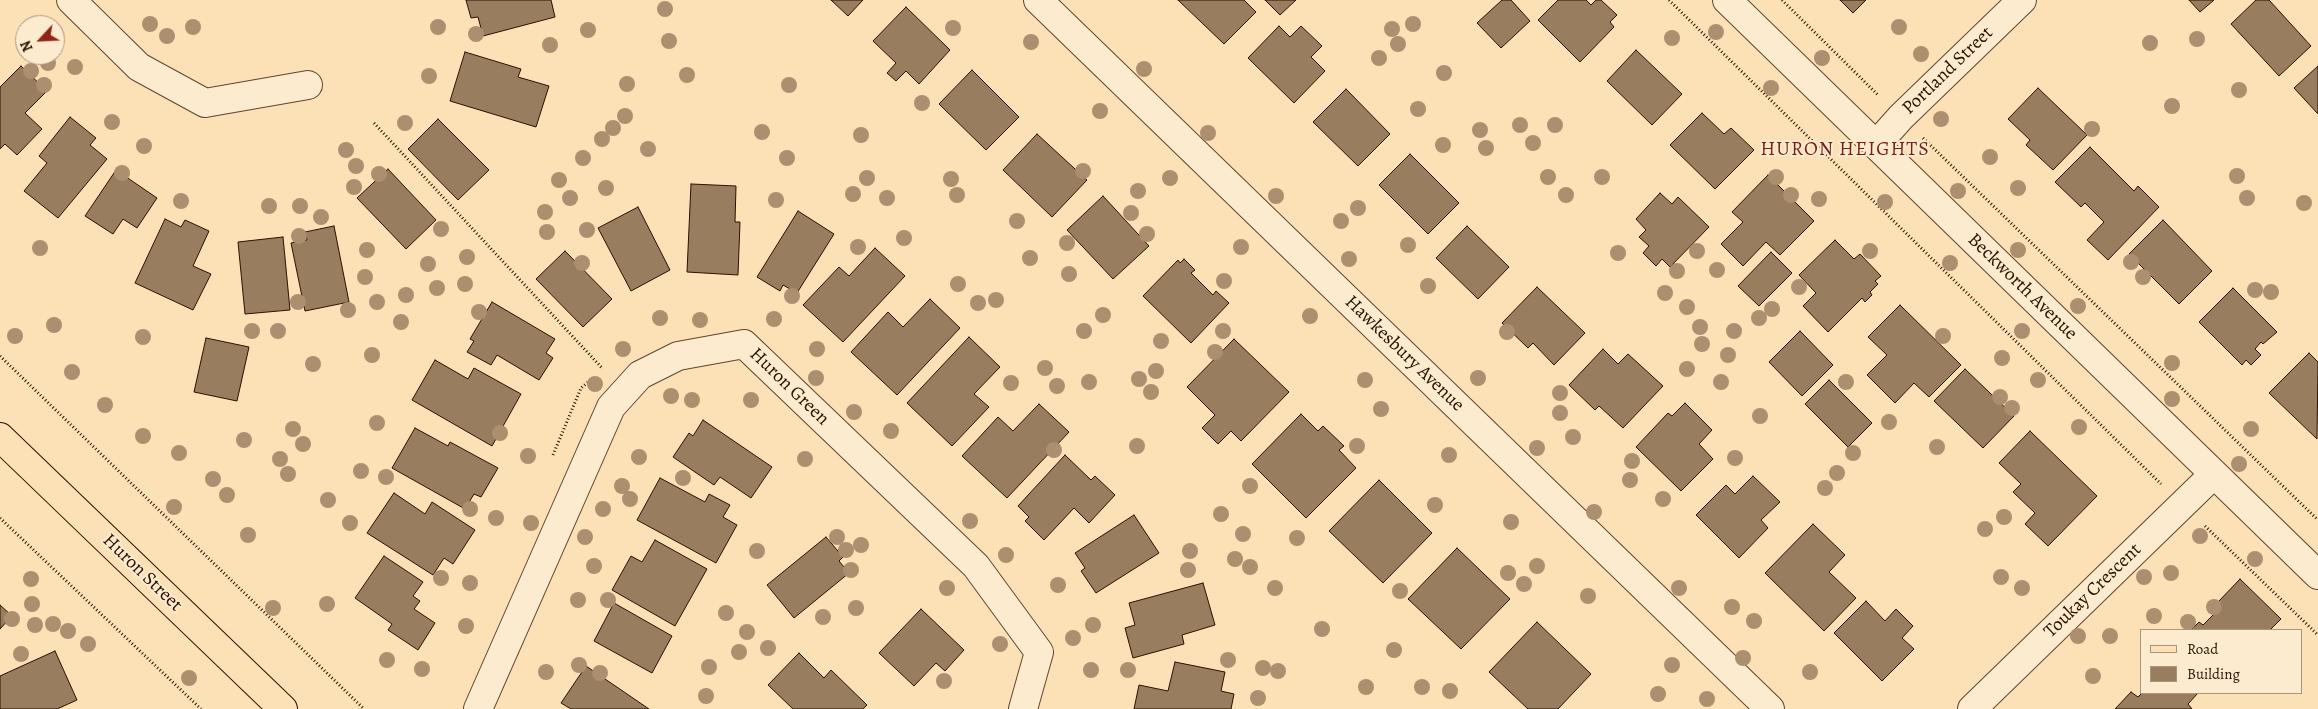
<!DOCTYPE html>
<html>
<head>
<meta charset="utf-8">
<style>
  body { margin:0 }
  #map { position:relative; width:2318px; height:709px; overflow:hidden; background:#fce0b6; font-family:Alegreya,serif }
  canvas { display:block }
  .legend { position:absolute; left:2140px; top:629px; width:162px; height:65px; box-sizing:border-box; background:#fdebd0; border:1px solid #a9947d; margin:0; padding:6px 9px; list-style:none; font-size:15px; color:#2b1100 }
  .legend li { display:flex; align-items:center; gap:10px; height:25px }
  .legend b { width:25px; border:1px solid #a9947d }
  .north { position:absolute; left:15px; top:15px; width:50px; height:50px; box-sizing:border-box; background:#fdebd0; border:1px solid #a9947d; border-radius:50%; rotate:245deg; font-size:14px; font-weight:700; line-height:20px; text-align:center; color:#2b1100 }
  .north::after { content:''; display:block; margin:auto; width:18px; height:22px; background:#8f2418; clip-path:polygon(50% 0,100% 100%,50% 72%,0 100%) }
</style>
</head>
<body>
<div id="map">
<canvas width="2318" height="709"></canvas>
<ul class="legend">
<li><b style="height:6px;background:#fce0b6"></b>Road</li>
<li><b style="height:14px;background:#987d5f"></b>Building</li>
</ul>
<div class="north">N</div>
</div>
<script>
const ctx = document.querySelector('canvas').getContext('2d');
ctx.lineJoin = 'round';
function fill(path, color) { ctx.fillStyle = color; ctx.fill(path, 'evenodd'); }
const poly = rows => new Path2D(rows.map(r => 'M' + r).join(''));
function stroke(path, color, width, dash) { ctx.strokeStyle = color; ctx.lineWidth = width; ctx.lineCap = dash ? 'butt' : 'round'; ctx.setLineDash(dash || []); ctx.stroke(path); }
function drawText(font, color, halo, rows, align = 'center') {
  ctx.font = font + ' Alegreya,serif'; ctx.lineWidth = 4; ctx.setLineDash([]); ctx.textBaseline = 'middle'; ctx.strokeStyle = halo; ctx.fillStyle = color; for (const [text, x, y, turn = 0] of rows) {
    ctx.save(); ctx.translate(x, y); ctx.rotate((+turn || 0) * Math.PI / 180); ctx.textAlign = isNaN(turn) ? turn : align; if (halo) ctx.strokeText(text, 0, 0); ctx.fillText(text, 0, 0); ctx.restore();
  }
}
const building = poly([
  [466,0,551,0,555,17,483,36,478,17,471,18,466,0],
  [831,0,863,0,848,16,831,0],
  [1178,0,1244,0,1256,12,1224,44,1178,0],
  [1265,0,1296,0,1280,15,1265,0],
  [1502,0,1511,0,1530,21,1501,48,1477,23,1502,0],
  [1558,0,1586,0,1591,5,1596,0,1601,0,1617,15,1610,22,1614,27,1580,62,1538,20,1558,0],
  [1840,0,1866,0,1853,13,1840,0],
  [2189,0,2214,0,2200,12,2189,0],
  [2256,0,2269,0,2311,46,2279,76,2231,24,2256,0],
  [906,7,950,50,919,84,906,71,896,81,887,73,896,63,873,41,906,7],
  [1279,26,1290,37,1301,26,1322,46,1311,57,1325,71,1294,103,1248,58,1279,26],
  [1636,50,1682,94,1652,125,1607,81,1636,50],
  [465,52,521,69,518,77,549,86,536,127,450,101,465,52],
  [21,66,47,91,25,113,42,129,17,155,5,144,0,149,0,87,21,66],
  [2318,66,2318,114,2294,88,2318,66],
  [972,70,1019,117,986,150,939,104,972,70],
  [2038,88,2087,135,2053,170,2026,145,2030,140,2008,119,2038,88],
  [1346,89,1390,134,1358,166,1313,122,1346,89],
  [1702,113,1724,134,1731,128,1754,150,1715,189,1670,145,1702,113],
  [70,117,96,138,90,145,107,159,58,218,24,191,47,163,39,156,70,117],
  [438,119,489,170,458,200,408,149,438,119],
  [1037,134,1087,180,1052,217,1003,170,1037,134],
  [2090,147,2134,191,2138,186,2159,207,2108,260,2087,240,2104,222,2085,203,2081,207,2055,182,2090,147],
  [1410,154,1459,203,1428,234,1379,185,1410,154],
  [388,169,436,220,406,249,357,198,388,169],
  [116,170,157,198,137,228,123,219,113,234,85,216,116,170],
  [1768,175,1814,221,1780,255,1766,242,1743,266,1721,244,1743,222,1732,212,1768,175],
  [691,184,736,186,735,222,740,222,738,275,687,272,691,184],
  [1660,193,1672,204,1678,197,1709,227,1670,267,1662,259,1656,266,1643,253,1649,246,1639,237,1646,230,1636,219,1660,193],
  [1103,196,1149,246,1113,279,1067,230,1103,196],
  [638,207,670,270,631,291,598,228,638,207],
  [798,211,834,234,797,293,783,285,780,291,757,277,798,211],
  [165,219,181,227,185,220,209,231,193,266,211,274,193,310,135,283,165,219],
  [2163,220,2212,271,2179,304,2129,254,2163,220],
  [334,226,349,302,305,311,291,243,307,240,305,232,334,226],
  [1467,226,1509,267,1478,299,1436,258,1467,226],
  [283,237,290,310,245,314,238,242,283,237],
  [1835,240,1854,259,1860,254,1881,276,1875,281,1878,284,1870,292,1872,295,1865,302,1862,298,1828,332,1803,306,1816,293,1799,275,1835,240],
  [875,248,905,276,843,342,803,305,839,267,849,276,875,248],
  [565,251,612,299,583,327,536,279,565,251],
  [1771,252,1792,273,1759,306,1738,286,1771,252],
  [1184,259,1195,270,1191,273,1213,295,1216,291,1229,303,1191,343,1143,296,1178,260,1180,263,1184,259],
  [1537,287,1585,333,1554,365,1533,343,1528,348,1502,323,1537,287],
  [2233,288,2277,332,2263,344,2261,342,2255,349,2261,355,2251,365,2246,360,2242,365,2199,322,2233,288],
  [930,299,960,328,897,395,851,352,888,312,903,327,930,299],
  [492,302,555,339,546,353,553,358,539,380,497,355,491,365,467,352,474,341,470,339,492,302],
  [1900,305,1961,365,1929,397,1914,383,1895,403,1867,375,1887,355,1868,337,1900,305],
  [1800,331,1833,365,1802,396,1769,362,1800,331],
  [969,337,1000,367,974,394,989,407,952,446,907,403,969,337],
  [206,338,249,347,237,401,194,392,206,338],
  [1234,339,1289,392,1241,441,1231,431,1218,444,1202,428,1215,415,1187,387,1234,339],
  [1603,349,1618,364,1628,354,1663,386,1623,428,1599,406,1595,410,1569,385,1603,349],
  [2309,353,2318,362,2317,439,2269,393,2309,353],
  [435,360,468,379,474,368,521,394,492,446,412,400,435,360],
  [1965,369,2014,416,1983,448,1934,401,1965,369],
  [1829,380,1872,423,1848,447,1805,404,1829,380],
  [1685,403,1712,430,1699,444,1713,459,1681,491,1636,447,1668,413,1672,416,1685,403],
  [1039,404,1069,432,1007,498,962,456,998,417,1013,431,1039,404],
  [1301,414,1318,431,1323,426,1344,446,1339,450,1356,468,1306,518,1252,464,1301,414],
  [703,420,772,467,751,498,720,477,714,485,673,457,689,433,693,436,703,420],
  [415,428,448,446,450,442,498,468,481,497,474,494,465,509,392,468,415,428],
  [2030,431,2097,496,2048,546,2025,524,2035,513,2013,492,2021,484,1999,463,2030,431],
  [1065,455,1091,480,1095,476,1115,495,1089,523,1074,508,1044,540,1025,521,1029,517,1018,506,1065,455],
  [1753,476,1780,502,1761,520,1768,528,1739,558,1696,515,1726,485,1735,494,1753,476],
  [660,478,705,502,709,494,730,505,723,517,737,525,716,563,637,520,660,478],
  [1379,480,1432,533,1383,583,1329,531,1379,480],
  [394,493,425,514,432,502,475,530,453,564,444,558,433,575,367,533,394,493],
  [1134,515,1159,553,1096,593,1081,571,1085,568,1075,553,1134,515],
  [1813,524,1845,555,1829,572,1856,598,1824,631,1765,573,1813,524],
  [826,537,843,557,839,561,849,573,794,618,767,585,826,537],
  [655,540,707,569,675,626,612,590,631,556,642,562,655,540],
  [1457,548,1510,599,1461,649,1408,599,1457,548],
  [384,556,423,582,413,596,420,601,414,609,435,623,418,650,388,630,392,624,355,598,384,556],
  [2240,579,2281,619,2270,630,2191,630,2199,622,2203,625,2222,606,2218,602,2240,579],
  [1203,583,1215,625,1182,635,1184,644,1133,658,1125,628,1135,625,1129,603,1203,583],
  [1866,601,1885,621,1896,609,1913,626,1902,638,1914,649,1882,681,1834,633,1866,601],
  [614,603,672,636,652,673,594,641,614,603],
  [0,605,12,616,0,629,0,605],
  [921,609,964,650,945,671,936,663,914,686,879,653,921,609],
  [1537,622,1591,674,1558,709,1528,709,1489,672,1537,622],
  [55,651,77,700,57,709,0,709,0,676,55,651],
  [799,653,824,678,831,670,867,705,863,709,793,709,768,685,799,653],
  [1175,662,1225,672,1221,691,1234,694,1231,709,1134,709,1139,685,1168,691,1175,662],
  [586,666,649,709,571,709,561,703,586,666],
  [2131,692,2138,697,2142,693,2198,693,2188,704,2192,709,2115,709,2131,692]
]);
const path = poly([
  [1669,0,2161,484],
  [1782,0,1879,96],
  [374,123,603,369],
  [1923,138,2318,520],
  [0,356,364,709],
  [553,455,581,388,593,378],
  [0,518,201,709],
  [2205,526,2318,635]
]);
const minor = poly([
  [71,0,139,67,205,103,308,85],
  [1038,0,1770,709],
  [1727,0,2318,575],
  [1876,145,1901,117,2022,0],
  [478,709,611,407,640,375,678,356,744,344,976,566,1039,652,1023,709],
  [1972,709,2214,474]
]);
const major = poly([
  [0,437,283,709]
]);
const trees = [
  [665,9],
  [150,24],
  [1413,24],
  [193,27],
  [438,27],
  [1899,27],
  [953,28],
  [1392,29],
  [588,30],
  [1716,32],
  [476,34],
  [167,36],
  [1672,38],
  [2197,39],
  [669,41],
  [1031,42],
  [2150,43],
  [1398,44],
  [550,45],
  [1921,54],
  [1379,58],
  [1822,58],
  [48,63],
  [75,67],
  [1144,69],
  [31,71],
  [1444,73],
  [687,75],
  [429,76],
  [627,84],
  [44,85],
  [789,85],
  [1771,88],
  [2239,90],
  [922,103],
  [2172,106],
  [1418,109],
  [1100,111],
  [625,116],
  [1941,119],
  [112,122],
  [405,123],
  [1520,125],
  [1555,125],
  [613,128],
  [2092,129],
  [1480,130],
  [762,132],
  [1208,133],
  [861,135],
  [602,139],
  [1533,143],
  [1443,145],
  [144,146],
  [1486,148],
  [648,149],
  [346,150],
  [1990,157],
  [583,158],
  [787,158],
  [356,166],
  [1083,171],
  [122,173],
  [379,174],
  [2237,176],
  [1548,177],
  [1602,177],
  [1776,177],
  [867,178],
  [1170,178],
  [951,179],
  [559,180],
  [354,187],
  [606,188],
  [2018,188],
  [1138,191],
  [1958,191],
  [853,194],
  [957,195],
  [1566,195],
  [1791,195],
  [1276,196],
  [570,198],
  [887,198],
  [2247,198],
  [1819,199],
  [776,200],
  [181,201],
  [1885,202],
  [2304,203],
  [269,206],
  [300,206],
  [1358,208],
  [545,212],
  [1131,213],
  [321,217],
  [1017,221],
  [1341,221],
  [441,229],
  [587,230],
  [547,232],
  [1147,234],
  [299,236],
  [904,238],
  [1067,243],
  [1408,245],
  [858,247],
  [1241,247],
  [40,248],
  [367,250],
  [2018,250],
  [1697,251],
  [1870,251],
  [1618,253],
  [467,257],
  [1030,258],
  [1349,259],
  [2131,262],
  [582,263],
  [1950,263],
  [428,264],
  [1717,270],
  [1677,271],
  [1069,274],
  [365,277],
  [2143,277],
  [1224,281],
  [465,284],
  [958,284],
  [1428,286],
  [1799,287],
  [437,288],
  [2255,290],
  [2271,292],
  [1665,293],
  [406,295],
  [792,296],
  [996,300],
  [298,302],
  [377,302],
  [978,303],
  [2078,306],
  [1687,307],
  [1772,309],
  [348,310],
  [479,312],
  [1103,315],
  [1310,316],
  [660,318],
  [1759,318],
  [774,319],
  [700,320],
  [401,322],
  [54,325],
  [1700,327],
  [252,331],
  [278,331],
  [1084,331],
  [1223,331],
  [1734,331],
  [2022,331],
  [1507,332],
  [15,336],
  [1943,336],
  [143,337],
  [1161,341],
  [1702,344],
  [623,349],
  [817,349],
  [1215,352],
  [372,355],
  [1728,355],
  [2002,358],
  [2172,363],
  [313,364],
  [1045,368],
  [1687,369],
  [1156,371],
  [72,372],
  [816,378],
  [1478,378],
  [1139,379],
  [1365,380],
  [2038,380],
  [1089,382],
  [1721,382],
  [1846,382],
  [1011,383],
  [595,384],
  [1057,386],
  [1151,392],
  [1560,393],
  [671,396],
  [2000,397],
  [2172,399],
  [692,400],
  [751,400],
  [105,405],
  [2012,408],
  [1381,409],
  [854,412],
  [1560,413],
  [1760,416],
  [1889,422],
  [377,423],
  [2079,427],
  [293,429],
  [2251,429],
  [891,431],
  [500,433],
  [143,436],
  [1573,437],
  [244,440],
  [303,444],
  [1137,446],
  [1357,446],
  [1937,447],
  [1537,448],
  [1054,450],
  [179,453],
  [1853,453],
  [1449,455],
  [528,456],
  [639,457],
  [1735,458],
  [280,459],
  [805,459],
  [1632,461],
  [2239,464],
  [361,471],
  [1837,473],
  [288,474],
  [386,477],
  [683,478],
  [213,479],
  [1630,480],
  [622,486],
  [1250,486],
  [1825,488],
  [227,495],
  [630,499],
  [1663,499],
  [328,500],
  [1435,505],
  [174,507],
  [470,509],
  [603,509],
  [1594,512],
  [1221,514],
  [2004,517],
  [496,518],
  [970,521],
  [1511,522],
  [350,523],
  [531,523],
  [1985,529],
  [1243,534],
  [248,535],
  [2200,536],
  [585,537],
  [837,537],
  [1297,538],
  [861,545],
  [846,550],
  [757,551],
  [1190,551],
  [1006,555],
  [1235,559],
  [2255,559],
  [594,566],
  [1537,566],
  [1250,567],
  [851,570],
  [1188,570],
  [1508,573],
  [2171,573],
  [2001,577],
  [2144,577],
  [441,578],
  [31,579],
  [470,583],
  [1524,584],
  [1058,585],
  [947,588],
  [1275,588],
  [1679,588],
  [2022,588],
  [1400,591],
  [1588,596],
  [578,600],
  [608,600],
  [32,604],
  [327,604],
  [1732,607],
  [2214,607],
  [273,608],
  [856,608],
  [726,613],
  [2154,616],
  [823,617],
  [12,619],
  [1754,621],
  [2188,622],
  [53,624],
  [35,625],
  [1093,625],
  [466,626],
  [1322,629],
  [68,631],
  [747,632],
  [2078,636],
  [2110,636],
  [1073,638],
  [88,644],
  [1000,644],
  [768,648],
  [1394,650],
  [739,652],
  [21,654],
  [1743,658],
  [387,660],
  [1228,660],
  [579,665],
  [1672,665],
  [709,667],
  [1263,668],
  [422,669],
  [1091,670],
  [1128,670],
  [1278,671],
  [546,672],
  [1810,672],
  [600,673],
  [2093,676],
  [189,678],
  [944,681],
  [1366,687],
  [1422,687],
  [1450,691],
  [1658,694],
  [706,696],
  [1258,698],
  [1707,699]
];
const streetNames = [
  ["Portland Street",1948,71,-44],
  ["Beckworth Avenue",2022,287,44],
  ["Hawkesbury Avenue",1404,354,44],
  ["Huron Green",789,387,44],
  ["Huron Street",142,573,44],
  ["Toukay Crescent",2093,591,-44]
];
const neighbourhoodNames = [
  ["HURON HEIGHTS",1845,150]
];
fill(building, '#987d5f');
stroke(building, '#2b1100', 1);
stroke(minor, '#5f452e', 30);
stroke(major, '#2b1100', 30);
stroke(path, '#2b1100', 3, [1, 2.5]);
stroke(minor, '#fdebd0', 28);
stroke(major, '#fce0b6', 28);
ctx.fillStyle = '#ab8f6f';
for (const [x, y] of trees) { ctx.beginPath(); ctx.arc(x, y, 8, 0, 2 * Math.PI); ctx.fill(); }
drawText('19px', '#2b1100', '#fdebd0', streetNames);
ctx.letterSpacing = '1px';
drawText('20px', '#7a1f14', '#fdebd0', neighbourhoodNames);
ctx.letterSpacing = '0px';
</script>
</body>
</html>
